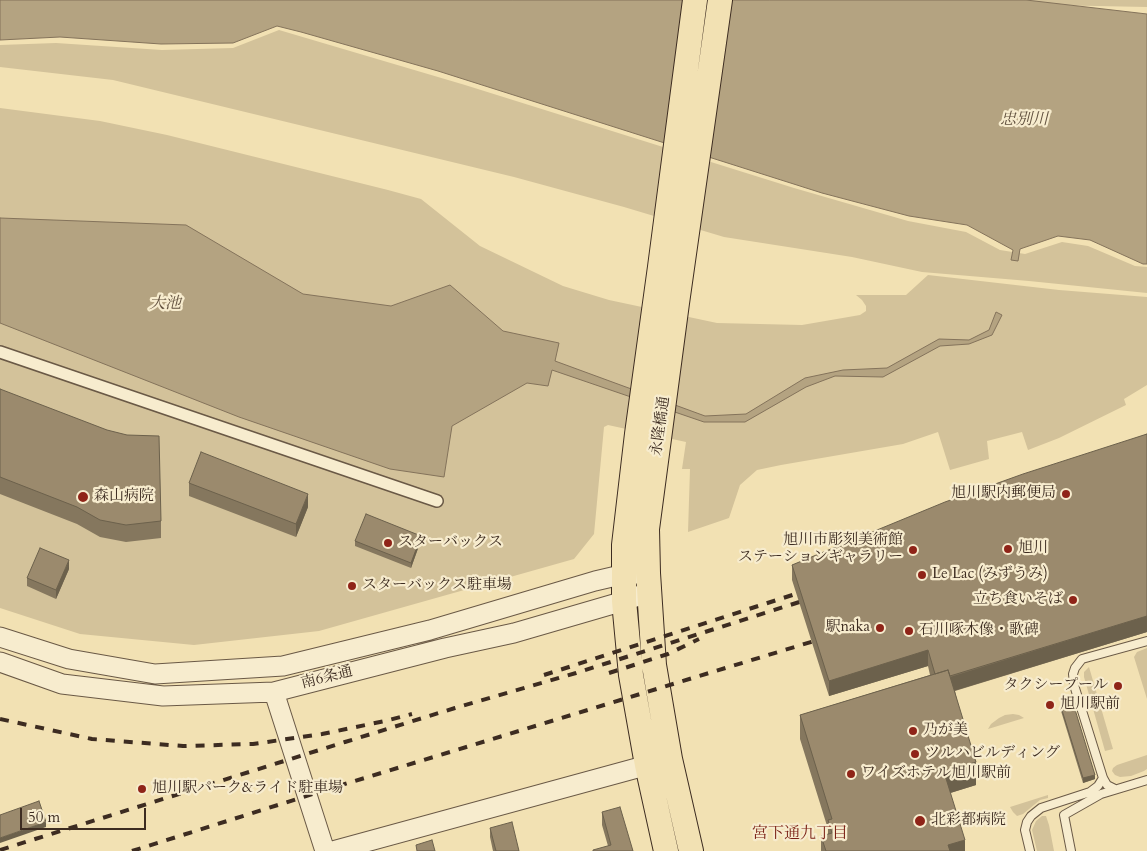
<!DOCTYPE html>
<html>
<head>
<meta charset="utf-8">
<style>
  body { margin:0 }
  #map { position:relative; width:1147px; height:851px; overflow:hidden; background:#f2e1b3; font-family:Cardo,serif }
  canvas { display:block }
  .scale { position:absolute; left:20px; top:808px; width:126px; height:22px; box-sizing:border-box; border:2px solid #3d2c21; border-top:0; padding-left:6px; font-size:15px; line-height:18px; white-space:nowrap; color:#3d2c21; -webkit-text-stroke:4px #f7ecce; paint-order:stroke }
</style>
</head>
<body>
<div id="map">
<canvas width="1147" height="851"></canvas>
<div class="scale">50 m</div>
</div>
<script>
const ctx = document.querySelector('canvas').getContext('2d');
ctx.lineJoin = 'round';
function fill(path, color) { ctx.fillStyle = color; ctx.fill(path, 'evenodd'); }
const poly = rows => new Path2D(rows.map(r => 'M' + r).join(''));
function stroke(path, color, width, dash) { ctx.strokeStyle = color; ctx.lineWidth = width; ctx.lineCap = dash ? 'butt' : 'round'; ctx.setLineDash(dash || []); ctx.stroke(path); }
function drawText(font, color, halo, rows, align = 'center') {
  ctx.font = font + ' Cardo,"Noto Serif JP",serif'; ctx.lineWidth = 4.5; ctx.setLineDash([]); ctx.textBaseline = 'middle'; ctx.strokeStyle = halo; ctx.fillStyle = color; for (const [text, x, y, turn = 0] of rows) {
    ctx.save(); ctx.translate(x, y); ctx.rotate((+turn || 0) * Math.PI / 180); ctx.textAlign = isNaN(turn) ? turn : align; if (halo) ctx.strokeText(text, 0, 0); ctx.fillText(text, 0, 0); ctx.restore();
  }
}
const green = poly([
  [988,0,1147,0,1147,7,1044,5],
  [279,30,465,85,794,188,908,221,966,232,1000,250,1025,254,1062,242,1088,246,1135,266,1147,267,1147,293,1029,281,922,272,852,257,724,237,624,207,514,177,113,80,0,67,0,45,56,43,162,50,233,48],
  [0,108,100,121,167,135,388,190,421,199,480,246,563,286,609,300,717,323,802,325,860,315,866,311,866,306,862,300,856,295,906,295,928,275,1059,290,1147,297,1147,385,1124,399,1126,405,1059,438,1028,450,1022,432,987,441,989,459,950,470,938,432,903,444,781,465,757,470,740,485,729,518,688,532,690,469,682,469,686,442,608,425,604,427,594,534,574,559,319,631,194,645,80,634,0,608],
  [1147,648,1147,699,1134,657,1137,652],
  [1089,667,1113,749,1105,751,1084,677,1084,672],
  [1013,714,1019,715,1024,718,988,729,991,724,999,718,1005,715],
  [1147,755,1147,769,1144,771,1131,776,1120,777,1115,775,1112,771,1113,768,1117,765],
  [1048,795,1048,798,1040,800,1023,814,1017,816,1013,812,1010,807],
  [1042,816,1046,816,1049,825,1054,851,1037,851,1032,830,1036,821]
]);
const water = poly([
  [0,0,1026,0,1147,14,1147,264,1143,264,1090,240,1058,236,1020,249,1018,261,1011,260,1013,250,967,225,909,216,822,193,438,71,301,32,277,26,233,43,161,44,60,37,0,40,0,0],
  [0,218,186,225,303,294,391,306,450,285,503,331,559,343,555,361,705,416,746,414,805,378,843,370,887,368,939,339,969,340,989,330,996,312,1002,315,992,335,969,344,940,346,883,377,835,376,806,387,745,422,704,422,552,370,548,386,527,383,452,426,444,477,390,469,239,417,0,323,0,218]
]);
const service = poly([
  [1115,789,1107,785,1103,778,1074,685,1073,674,1075,668,1082,659,1147,641],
  [1030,851,1025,830,1027,822,1031,816,1041,808,1090,792,1098,786,1103,778],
  [1071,851,1064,815,1101,794,1147,780]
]);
const pedestrian = poly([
  [0,352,437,501]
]);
const tertiary = poly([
  [0,637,69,659,155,674,283,666,430,630,595,581,625,574,637,574],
  [0,662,62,684,163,696,274,692,445,648,514,633,624,601,649,592],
  [274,692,325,851],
  [333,851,659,762]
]);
const primary = poly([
  [666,851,647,765,631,675,624,601,624,545,637,434,660,267,695,0],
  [691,851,670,759,654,665,648,573,647,529,677,303,720,0]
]);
const rail = poly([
  [609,673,668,654,699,639],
  [544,675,811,589],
  [0,719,92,739,183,746,253,744,322,734,385,721,412,714],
  [0,850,345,742,455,708,576,673,812,598],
  [132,851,335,787,824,638]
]);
const wall = poly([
  [0,389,161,521,161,538,126,542,100,537,77,524,0,494],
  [1147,434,1147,632,955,691,976,785,950,793,965,851,821,851,821,836,828,834,828,829,800,739,800,715,930,675,928,666,829,696,792,580,792,565],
  [189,483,308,507,296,537,189,496],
  [421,540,411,568,355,546,355,541],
  [69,569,56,599,27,586,27,578],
  [1061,707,1095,779,1083,783,1061,711],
  [602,812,633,851,608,846,602,825],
  [490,828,519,851,493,851,490,837]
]);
const shadedWall = poly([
  [308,494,308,507,296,537,296,524],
  [421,536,421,540,411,568,411,563],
  [69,560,69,569,56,599,56,590],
  [1147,616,1147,632,937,696,937,681],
  [928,650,928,666,829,696,829,681],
  [976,762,976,785,944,795,944,772],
  [1095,775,1095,779,1083,783,1083,778],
  [46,822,46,827,0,843,0,838],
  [965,840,965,851,948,851,948,845]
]);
const building = poly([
  [0,389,107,430,127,435,159,436,161,521,126,525,100,520,77,507,0,477,0,389],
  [1147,434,1147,616,950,676,948,670,935,674,928,650,829,681,792,565,945,502,1023,474,1147,434],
  [201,452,308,494,296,524,189,483,201,452],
  [366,514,421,536,411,563,355,541,366,514],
  [40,548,69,560,56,590,27,578,40,548],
  [948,670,976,762,944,772,965,840,948,845,950,851,826,851,821,836,832,833,828,820,832,819,800,715,948,670],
  [1073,703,1095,775,1083,778,1061,707,1073,703],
  [39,801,46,822,0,838,0,815,39,801],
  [620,807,633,851,593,851,593,850,611,845,602,812,620,807],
  [512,822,519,851,496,851,490,828,512,822],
  [432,840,435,851,417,851,416,845,432,840]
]);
const markers = [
  [1066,494,5,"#8f2418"],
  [83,497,6,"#8f2418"],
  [388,543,5,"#8f2418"],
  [1008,549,5,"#8f2418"],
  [913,550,5,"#8f2418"],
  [922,575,5,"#8f2418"],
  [352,586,5,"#8f2418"],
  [1073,600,5,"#8f2418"],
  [880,628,5,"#8f2418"],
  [909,631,5,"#8f2418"],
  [1118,686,5,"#8f2418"],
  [1050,705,5,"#8f2418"],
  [913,731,5,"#8f2418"],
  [915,754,5,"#8f2418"],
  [851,774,5,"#8f2418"],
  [142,789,5,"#8f2418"],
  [920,821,6,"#8f2418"]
];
const streetNames = [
  ["永隆橋通",661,426,-82],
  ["南6条通",327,678,-14]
];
const poiNames = [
  ["旭川駅内郵便局",1056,494,"right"],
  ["森山病院",94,497],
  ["旭川市彫刻美術館",903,541,"right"],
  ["ステーションギャラリー",903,558,"right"],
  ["スターバックス",398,543],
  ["旭川",1018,549],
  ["Le Lac (みずうみ)",932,575],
  ["スターバックス駐車場",362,586],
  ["立ち食いそば",1063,600,"right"],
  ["駅naka",870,628,"right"],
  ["石川啄木像・歌碑",919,631],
  ["タクシープール",1108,686,"right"],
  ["旭川駅前",1060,705],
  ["乃が美",923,731],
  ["ツルハビルディング",925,754],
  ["ワイズホテル旭川駅前",861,774],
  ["旭川駅パーク&ライド駐車場",152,789],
  ["北彩都病院",931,821]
];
const waterNames = [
  ["忠別川",1024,120],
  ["大池",165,304]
];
const neighbourhoodNames = [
  ["宮下通九丁目",800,834]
];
fill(green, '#d3c29a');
fill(water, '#b4a381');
stroke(water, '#84735b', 1);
stroke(service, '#6a5946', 10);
stroke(pedestrian, '#6a5946', 14);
stroke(tertiary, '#6a5946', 21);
stroke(primary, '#3d2c21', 26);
stroke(service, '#f7ecce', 8);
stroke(pedestrian, '#f7ecce', 11);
stroke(tertiary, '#f7ecce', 19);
stroke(primary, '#f2e1b3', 24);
stroke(rail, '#3d2c21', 4, [9, 9]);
fill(wall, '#85775e');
fill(shadedWall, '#6c614c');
fill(building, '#9b8a6d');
stroke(building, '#6c614c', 1);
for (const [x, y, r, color] of markers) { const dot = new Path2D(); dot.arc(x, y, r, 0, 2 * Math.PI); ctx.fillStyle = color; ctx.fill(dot); stroke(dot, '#f7ecce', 2); }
drawText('15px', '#3d2c21', '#f7ecce', streetNames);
drawText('15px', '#3d2c21', '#f7ecce', poiNames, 'left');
drawText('italic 16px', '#61503e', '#f7ecce', waterNames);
drawText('16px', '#7a1f14', '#f7ecce', neighbourhoodNames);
</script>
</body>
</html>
